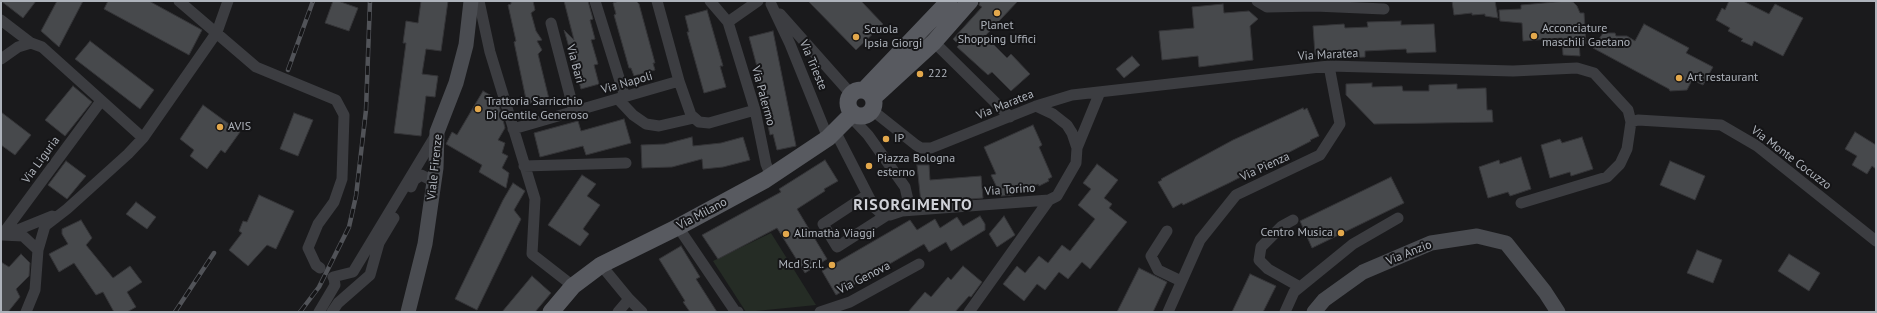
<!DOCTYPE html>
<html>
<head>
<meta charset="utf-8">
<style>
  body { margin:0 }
  #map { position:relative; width:1877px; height:313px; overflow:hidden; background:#1a1a1c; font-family:"PT Sans",sans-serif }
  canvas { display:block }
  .frame { position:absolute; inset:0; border:2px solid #aeb3bb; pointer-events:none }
</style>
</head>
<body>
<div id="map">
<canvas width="1877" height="313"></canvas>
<div class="frame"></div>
</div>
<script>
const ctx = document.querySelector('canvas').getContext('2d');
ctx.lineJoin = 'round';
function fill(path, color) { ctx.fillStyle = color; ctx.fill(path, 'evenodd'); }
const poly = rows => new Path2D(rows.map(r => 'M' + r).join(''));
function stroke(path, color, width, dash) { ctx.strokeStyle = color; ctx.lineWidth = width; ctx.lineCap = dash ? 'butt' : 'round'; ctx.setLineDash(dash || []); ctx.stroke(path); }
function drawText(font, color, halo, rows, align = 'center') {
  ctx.font = font + ' "PT Sans",sans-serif'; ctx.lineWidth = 4; ctx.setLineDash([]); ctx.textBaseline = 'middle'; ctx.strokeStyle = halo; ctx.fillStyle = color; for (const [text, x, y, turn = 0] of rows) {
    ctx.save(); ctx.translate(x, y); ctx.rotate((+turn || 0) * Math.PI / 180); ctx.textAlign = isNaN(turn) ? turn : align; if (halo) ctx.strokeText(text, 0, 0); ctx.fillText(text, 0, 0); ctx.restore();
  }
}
const green = poly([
  [771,233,816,305,746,312,713,261]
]);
const building = poly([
  [1,1,36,1,23,18,1,1],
  [57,1,83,1,59,47,41,31,57,1],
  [108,1,149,1,202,30,189,55,104,9,108,1],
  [333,1,338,1,358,8,349,31,325,23,333,1],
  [421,1,448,1,441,51,426,49,422,74,438,76,435,97,426,96,421,136,394,133,406,43,403,43,406,21,418,23,421,1],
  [511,1,533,1,535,10,531,13,536,31,542,40,537,41,542,50,538,54,549,99,527,104,514,42,516,41,508,5,511,4,511,1],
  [564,1,588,1,593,19,590,20,595,39,591,40,598,64,594,65,599,84,581,89,564,30,574,40,564,1],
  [619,1,636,1,639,4,655,63,653,63,655,70,634,76,631,68,629,68,614,15,616,14,613,3,619,1],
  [808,1,861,1,883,24,856,50,808,1],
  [980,1,1018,1,985,36,1007,58,1011,54,1030,74,1011,91,992,72,988,75,957,47,959,45,953,39,982,7,979,5,980,1],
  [1452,1,1495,1,1498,18,1485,16,1485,14,1472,15,1472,13,1454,15,1452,1],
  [1567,1,1573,2,1577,6,1580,13,1584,13,1586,44,1579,40,1580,56,1563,55,1562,38,1523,41,1522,23,1500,21,1499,10,1521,9,1521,5,1567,1],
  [1729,1,1743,1,1769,14,1775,4,1803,18,1783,56,1754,41,1752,46,1741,41,1743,39,1728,31,1730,28,1716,20,1722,8,1725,10,1729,1],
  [1223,4,1224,13,1249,11,1258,19,1250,26,1253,60,1199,67,1198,56,1162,60,1159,31,1194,28,1192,7,1223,4],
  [707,10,723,66,720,66,726,87,704,93,687,32,689,32,685,16,707,10],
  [1401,21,1401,25,1434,24,1436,52,1407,53,1406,49,1365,51,1365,57,1344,58,1343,54,1315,55,1313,26,1344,24,1345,28,1368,27,1367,22,1401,21],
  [1644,24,1689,48,1686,53,1713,67,1703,85,1692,80,1687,90,1670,91,1669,89,1593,48,1603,33,1615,33,1616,36,1627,36,1635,41,1644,24],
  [773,31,796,146,777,150,773,134,770,135,765,112,766,112,757,75,759,74,749,37,773,31],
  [90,41,154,90,140,109,75,59,90,41],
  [1132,56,1140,65,1124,78,1116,69,1132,56],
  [1372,83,1372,87,1402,86,1403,91,1429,91,1429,85,1457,84,1457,89,1486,88,1487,110,1492,110,1493,122,1374,124,1346,95,1346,84,1372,83],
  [73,86,92,102,65,136,45,120,73,86],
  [483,91,497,99,502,116,505,128,498,140,505,143,502,153,508,156,502,168,509,173,506,188,479,172,482,165,446,144,452,132,457,135,483,91],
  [203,105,240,132,225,153,221,150,207,169,190,156,194,150,180,139,203,105],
  [1303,108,1304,110,1307,108,1319,136,1310,140,1311,141,1229,183,1183,205,1182,203,1173,208,1158,182,1162,180,1161,179,1233,140,1303,108],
  [1,112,31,135,15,155,1,145,1,112],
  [294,113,313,120,298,156,280,149,294,113],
  [624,119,631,143,586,155,583,146,540,157,534,133,578,121,581,131,624,119],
  [1033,125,1042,145,1039,147,1052,177,1048,179,1049,181,1039,186,1038,184,1013,195,1001,196,991,175,996,174,984,147,1033,125],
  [1855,132,1876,145,1876,169,1872,166,1867,174,1852,165,1857,156,1845,149,1855,132],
  [692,137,693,146,721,143,743,137,750,160,723,167,703,169,702,159,672,167,642,168,641,145,665,144,692,137],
  [1582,137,1593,169,1571,176,1570,172,1550,178,1541,145,1560,139,1562,143,1582,137],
  [1521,157,1531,189,1510,196,1508,192,1488,198,1479,167,1499,160,1500,164,1521,157],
  [825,160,838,181,824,189,825,191,797,209,827,259,805,273,777,228,718,259,702,235,781,192,779,189,825,160],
  [66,161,86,176,67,199,48,185,66,161],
  [1670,161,1705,176,1695,200,1660,185,1670,161],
  [1097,164,1118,180,1104,198,1112,204,1109,208,1127,222,1090,269,1082,262,1068,279,1059,272,1045,290,1037,284,1024,301,1003,284,1017,266,1025,273,1039,256,1048,263,1062,245,1070,251,1095,219,1078,205,1091,189,1083,183,1097,164],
  [917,165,929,165,930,180,981,176,983,198,921,203,917,165],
  [582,175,596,184,587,196,600,205,583,229,589,234,580,246,548,225,582,175],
  [1391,177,1404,203,1312,248,1300,221,1391,177],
  [513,183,525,191,514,210,521,219,477,310,455,299,503,200,513,183],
  [259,195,294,211,276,249,267,245,248,266,229,250,242,233,239,231,243,221,247,222,259,195],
  [136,202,156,217,147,229,126,214,136,202],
  [980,216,985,224,985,230,951,251,946,242,929,252,924,244,836,295,822,271,910,220,917,230,935,219,940,228,957,217,963,226,980,216],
  [1004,216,1015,235,997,247,989,234,1004,216],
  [81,220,92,238,86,245,113,278,130,266,142,282,127,292,136,307,127,312,114,312,103,292,96,295,74,263,59,272,49,254,68,244,62,234,62,229,81,220],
  [681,246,700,277,696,279,717,312,690,312,683,302,685,301,659,259,681,246],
  [1697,250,1722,260,1713,283,1687,273,1697,250],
  [21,254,30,263,29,276,16,289,20,297,8,312,1,312,1,262,9,267,21,254],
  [1789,254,1820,273,1809,291,1778,271,1789,254],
  [963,266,982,282,971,297,969,296,955,312,908,312,925,292,931,297,948,277,951,280,963,266],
  [1139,268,1167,282,1153,312,1117,312,1139,268],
  [1250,274,1276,286,1263,312,1232,312,1250,274],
  [532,276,551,293,535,312,502,312,532,276]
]);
const street = poly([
  [179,1,256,67,336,100,344,115,342,179,334,202,318,224,308,248,316,265,320,268],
  [479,1,490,52,535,199,532,254,573,286],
  [595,1,625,97],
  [657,1,679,81],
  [710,1,728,22,755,110,766,164,771,176],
  [1257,1,1267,7,1315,6,1384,9],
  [771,4,790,44,828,138],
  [780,14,851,94],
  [1,20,31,43],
  [728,22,758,1],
  [551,23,574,111],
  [934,42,1010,117],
  [1,59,18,47,31,43,42,47,143,138],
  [618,99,633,115,646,124,659,126,694,118],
  [1036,106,1053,114,1067,125,1072,133,1077,148],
  [872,110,916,145,921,148,931,148,1036,106,1072,95,1329,66,1513,71,1577,68,1594,73,1628,110,1631,122,1627,149,1620,164,1607,177,1521,203],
  [1631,122,1638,120,1721,125,1757,146,1876,241],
  [513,129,679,81,691,115,699,122,709,123,755,110],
  [835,131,874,207,882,214,890,215,902,211,908,200,905,187,868,135,850,116],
  [524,166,626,163],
  [411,187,414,180,421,175,429,179,434,186],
  [867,195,823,224,837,247,887,215],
  [902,211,1049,200],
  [1293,220,1282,226,1261,247,1259,260,1268,269,1300,287],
  [678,227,735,311,738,312],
  [1167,231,1151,256,1158,270,1181,281],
  [10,233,52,216],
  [2,235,101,101],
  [2,235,23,236,38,250,35,290,26,312],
  [38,250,45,226,67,209,128,154,143,138,217,32,228,1],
  [601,265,629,299,642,312],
  [333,277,353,272,437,133],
  [319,312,335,285,334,278],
  [332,312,338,303,370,275,379,243,394,218],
  [618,312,629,299],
  [820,312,850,302,919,264],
  [969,312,1049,200,1057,196,1076,163,1077,148,1100,92],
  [1168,312,1200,240,1236,195,1320,155,1340,124,1329,66],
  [1285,312,1294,292,1353,244,1398,218]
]);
const secondary = poly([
  [408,312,425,244,436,168,437,132,456,83,466,45,471,1],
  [1314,312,1324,300,1363,272,1431,243,1477,236,1506,243,1545,292,1558,312]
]);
const primary = poly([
  [864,90,949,1],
  '848 103a13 13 0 1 1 26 0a13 13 0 1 1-26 0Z',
  [873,98,934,42,970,1],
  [551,312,573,286,601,265,678,227,765,180,828,138,853,113]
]);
const rail = poly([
  [288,70,313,1],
  [175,312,214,253],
  [300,312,319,287,349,227,356,196,366,110,370,1]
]);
const markers = [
  [997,13,4,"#e3a84c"],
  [1534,36,4,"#e3a84c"],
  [856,37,4,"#e3a84c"],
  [920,74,4,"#e3a84c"],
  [1679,78,4,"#e3a84c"],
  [478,109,4,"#e3a84c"],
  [220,127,4,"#e3a84c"],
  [886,139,4,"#e3a84c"],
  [869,166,4,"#e3a84c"],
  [1341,233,4,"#e3a84c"],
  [786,234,4,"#e3a84c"],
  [832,265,4,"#e3a84c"]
];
const poiNames = [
  ["Planet",997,26,"center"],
  ["Shopping Uffici",997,40,"center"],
  ["Acconciature",1542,29],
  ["maschili Gaetano",1542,43],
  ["Scuola",864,30],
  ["Ipsia Giorgi",864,44],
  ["222",928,74],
  ["Art restaurant",1687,78],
  ["Trattoria Sarricchio",486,102],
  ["Di Gentile Generoso",486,116],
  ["AVIS",228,127],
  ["IP",894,139],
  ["Piazza Bologna",877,159],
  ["esterno",877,173],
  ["Centro Musica",1333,233,"right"],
  ["Alimathà Viaggi",794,234],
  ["Mcd S.r.l.",824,265,"right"]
];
const streetNames = [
  ["Via Maratea",1328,55,-3],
  ["Via Bari",575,64,75],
  ["Via Trieste",813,65,67],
  ["Via Napoli",627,83,-16],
  ["Via Palermo",763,96,75],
  ["Via Maratea",1005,105,-22],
  ["Via Monte Cocuzzo",1791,158,37],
  ["Via Liguria",41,160,-54],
  ["Viale Firenze",435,167,-84],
  ["Via Pienza",1265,167,-25],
  ["Via Torino",1010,190,-4],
  ["Via Milano",702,214,-28],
  ["Via Anzio",1409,253,-22],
  ["Via Genova",864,278,-27]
];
const districtNames = [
  ["RISORGIMENTO",913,205]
];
fill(green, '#252c25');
fill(building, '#47494c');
stroke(building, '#353538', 1);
stroke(street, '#3c3d41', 11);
stroke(secondary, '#4a4c51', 15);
stroke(primary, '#585a60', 17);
stroke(rail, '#515358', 4.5);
stroke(rail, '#151517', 3, [9]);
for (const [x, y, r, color] of markers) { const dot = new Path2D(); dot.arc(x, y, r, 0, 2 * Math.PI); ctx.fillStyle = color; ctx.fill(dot); stroke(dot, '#151517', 1.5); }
drawText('12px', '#aeb3bb', '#151517', poiNames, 'left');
drawText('12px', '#aeb3bb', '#151517', streetNames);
ctx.letterSpacing = '1px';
drawText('bold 16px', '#cfd1d7', '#151517', districtNames);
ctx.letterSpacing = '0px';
</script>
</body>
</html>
